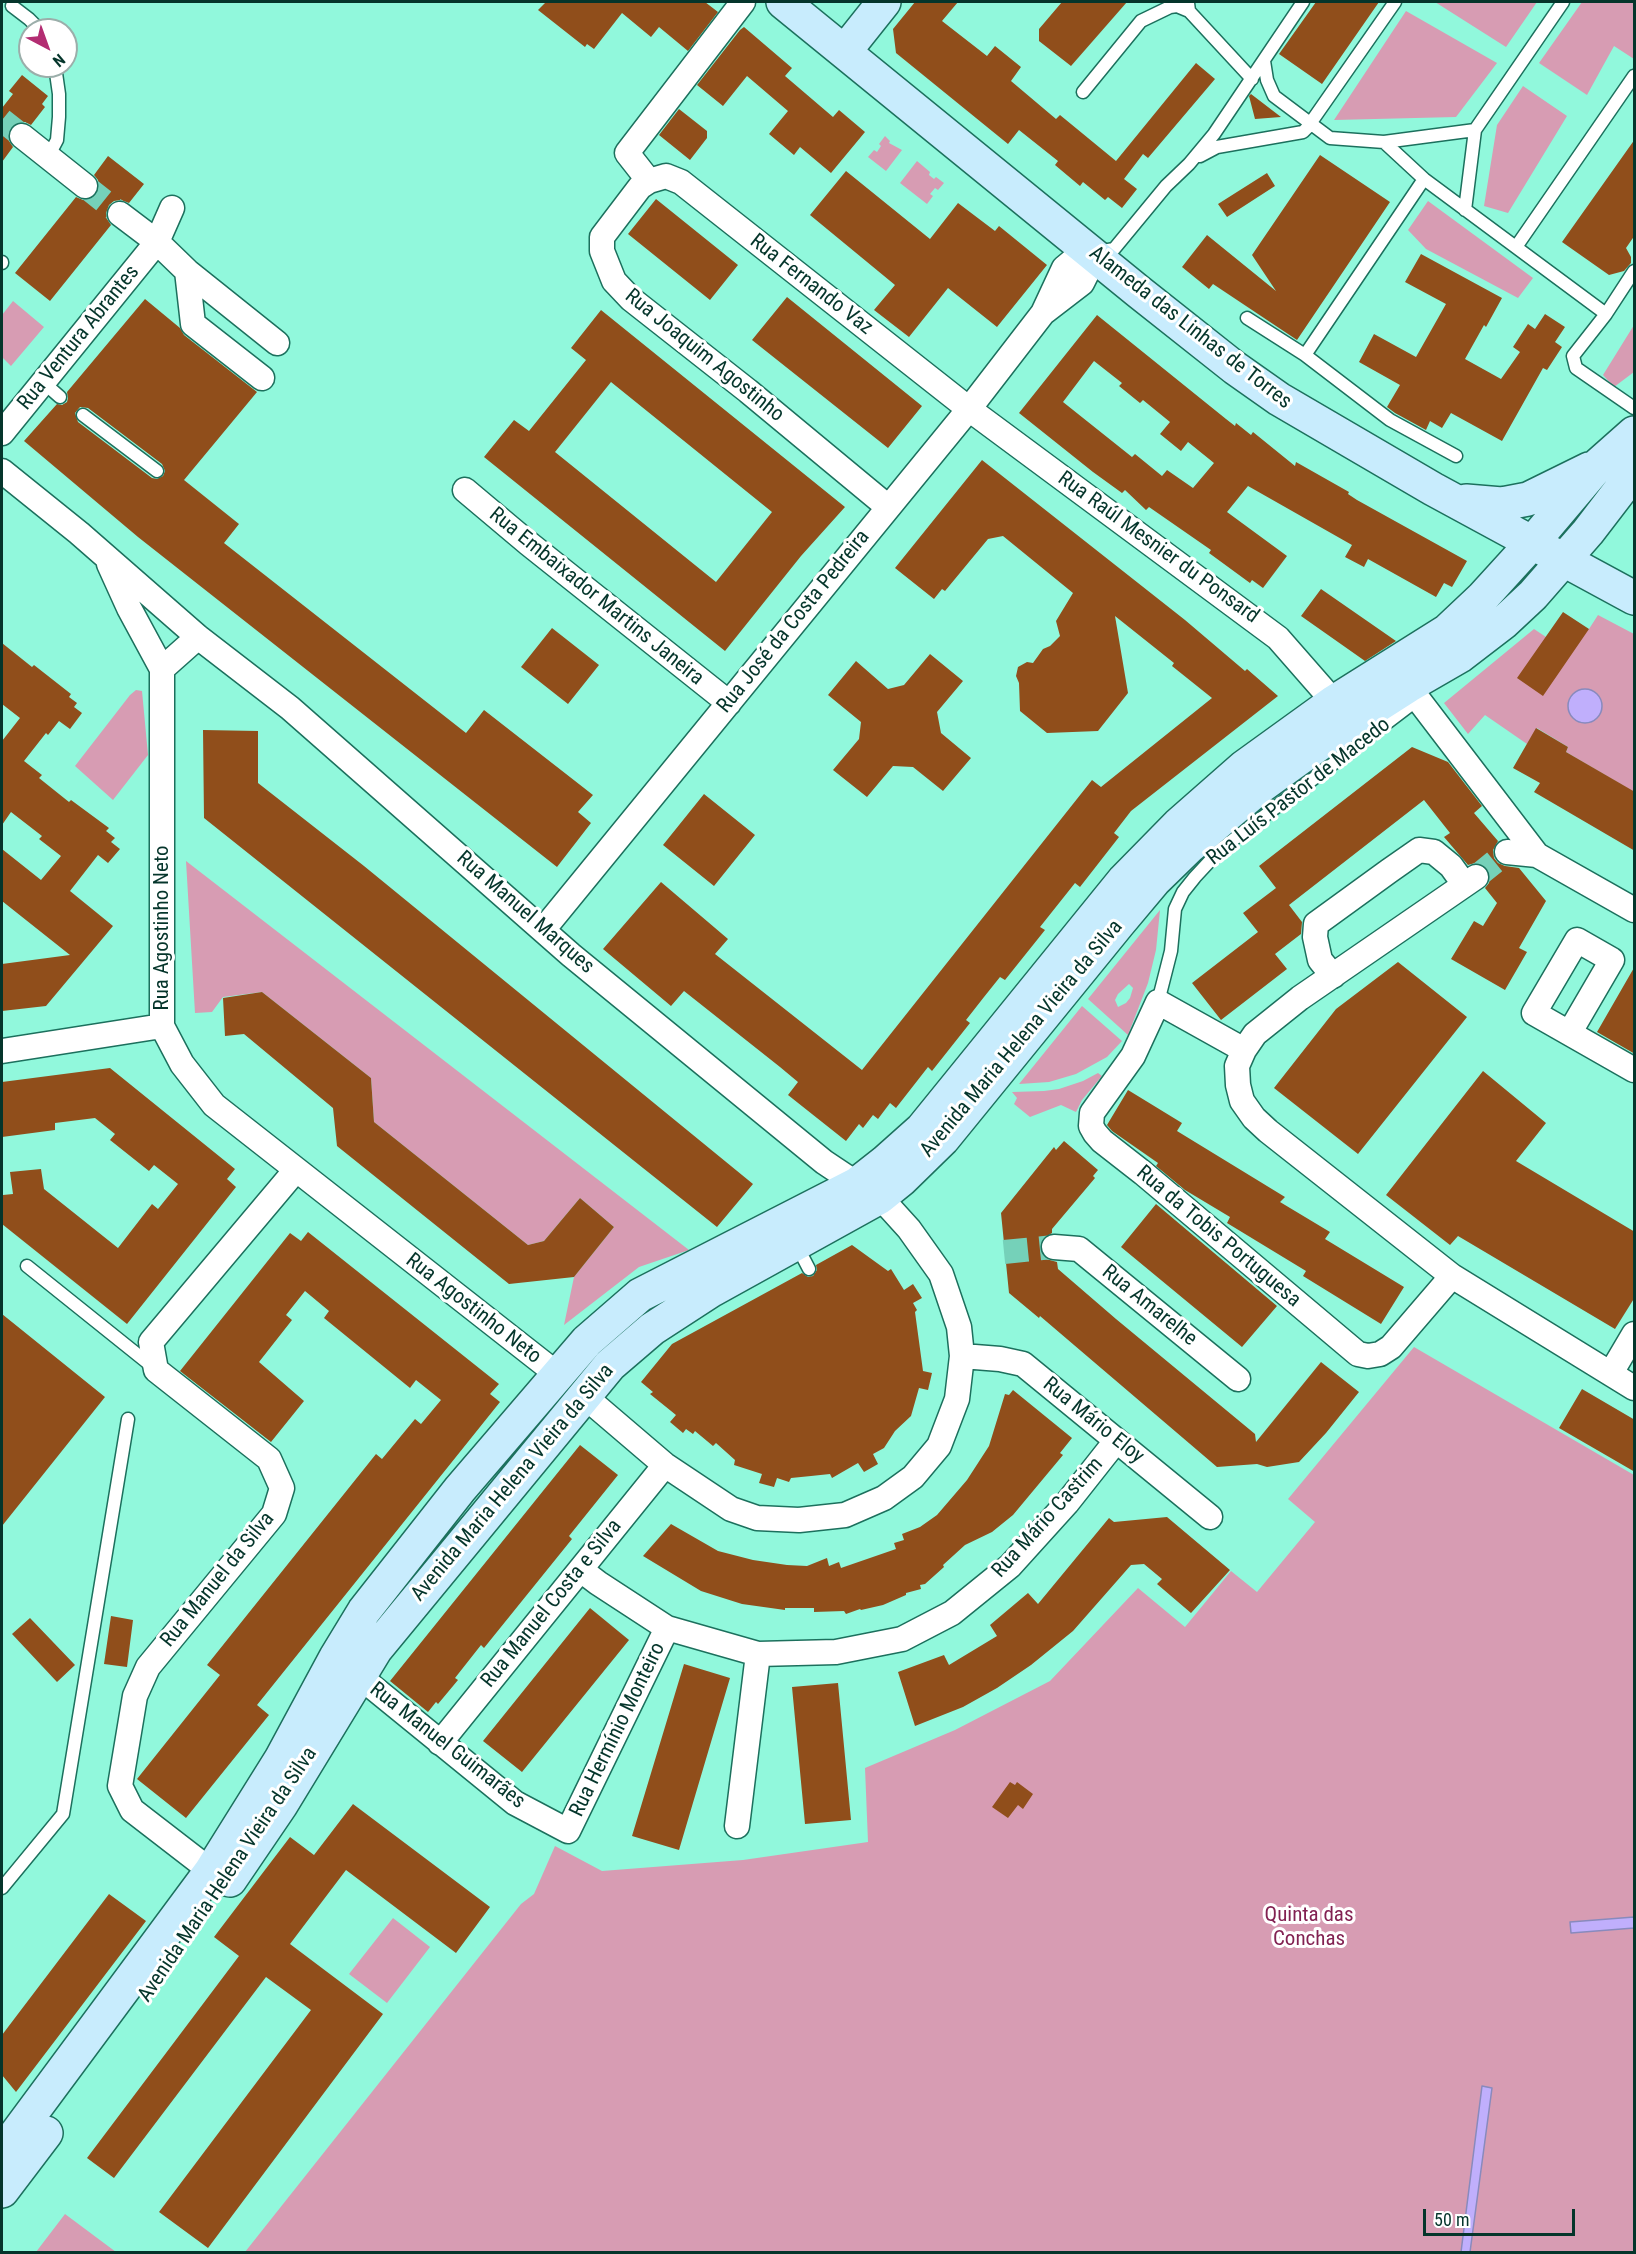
<!DOCTYPE html>
<html>
<head>
<meta charset="utf-8">
<style>
  body { margin:0 }
  #map { position:relative; width:1636px; height:2254px; overflow:hidden; background:#91f8dc; font-family:"Roboto Condensed",sans-serif }
  canvas { display:block }
  .frame { position:absolute; inset:0; border:3px solid #05352b; pointer-events:none }
  .north { position:absolute; left:18px; top:18px; width:60px; height:60px; box-sizing:border-box; background:#fff; border:2px solid #9baeaa; border-radius:50%; rotate:139deg; font-size:16px; font-weight:700; line-height:24px; text-align:center; color:#05352b }
  .north::after { content:''; display:block; margin:auto; width:21px; height:27px; background:#b32d72; clip-path:polygon(50% 0,100% 100%,50% 72%,0 100%) }
  .scale { position:absolute; left:1423px; top:2209px; width:152px; height:27px; box-sizing:border-box; border:3px solid #05352b; border-top:0; padding-left:8px; font-size:18px; line-height:21px; white-space:nowrap; color:#05352b; -webkit-text-stroke:4px #fff; paint-order:stroke }
</style>
</head>
<body>
<div id="map">
<canvas width="1636" height="2254"></canvas>
<div class="frame"></div>
<div class="north">N</div>
<div class="scale">50 m</div>
</div>
<script>
const ctx = document.querySelector('canvas').getContext('2d');
ctx.lineJoin = 'round';
function fill(path, color) { ctx.fillStyle = color; ctx.fill(path, 'evenodd'); }
const poly = rows => new Path2D(rows.map(r => 'M' + r).join(''));
function stroke(path, color, width, dash) { ctx.strokeStyle = color; ctx.lineWidth = width; ctx.lineCap = dash ? 'butt' : 'round'; ctx.setLineDash(dash || []); ctx.stroke(path); }
function drawText(font, color, halo, rows, align = 'center') {
  ctx.font = font + ' "Roboto Condensed",sans-serif'; ctx.lineWidth = 6; ctx.setLineDash([]); ctx.textBaseline = 'middle'; ctx.strokeStyle = halo; ctx.fillStyle = color; for (const [text, x, y, turn = 0] of rows) {
    ctx.save(); ctx.translate(x, y); ctx.rotate((+turn || 0) * Math.PI / 180); ctx.textAlign = isNaN(turn) ? turn : align; if (halo) ctx.strokeText(text, 0, 0); ctx.fillText(text, 0, 0); ctx.restore();
  }
}
const green = poly([
  [1435,2,1537,2,1506,47],
  [1582,2,1634,2,1634,59,1614,46,1587,95,1539,63],
  [1406,11,1497,63,1456,117,1334,120],
  [1523,86,1567,116,1508,213,1484,206,1497,125],
  [885,136,890,141,889,143,902,150,886,171,868,157,874,150,877,152,881,146,879,144],
  [917,161,930,172,929,175,934,179,936,177,944,183,938,190,935,188,930,194,933,196,927,204,900,183],
  [1428,201,1533,278,1518,298,1426,249,1408,230],
  [13,301,44,327,11,366,2,357,2,315],
  [1634,325,1634,372,1614,387,1603,375],
  [1598,615,1634,634,1634,792,1566,752,1568,747,1537,728,1527,744,1485,715,1468,734,1444,703,1534,629,1546,637,1589,629],
  [1574,693,1599,697,1601,707,1597,717,1573,718,1568,708,1570,697],
  [136,690,142,691,148,755,113,800,75,766,130,695],
  [186,861,689,1250,639,1267,564,1325,574,1277,614,1227,580,1198,544,1241,528,1245,374,1122,371,1078,262,992,223,997,212,1012,195,1013],
  [1160,910,1156,950,1148,983,1128,1035,1088,999],
  [1129,984,1133,988,1130,998,1126,1003,1118,1007,1115,1000,1118,994],
  [1082,1006,1122,1041,1107,1057,1076,1074,1049,1082,1019,1084],
  [1098,1073,1102,1076,1082,1100,1076,1112,1061,1105,1030,1117,1014,1104,1017,1098,1012,1092,1044,1091,1059,1089,1083,1081],
  [1414,1347,1634,1475,1634,2252,245,2252,521,1904,534,1894,555,1846,602,1871,743,1860,868,1842,865,1768,955,1730,1050,1681,1138,1588,1185,1627,1231,1571,1257,1592,1315,1522,1288,1499],
  [393,1918,430,1947,387,2003,349,1974],
  [65,2214,116,2252,36,2252]
]);
const water = poly([
  '1568 706a17 17 0 1 1 34 0a17 17 0 1 1-34 0Z',
  [1634,1917,1634,1928,1571,1933,1570,1922,1634,1917],
  [1482,2086,1492,2088,1470,2252,1461,2252,1482,2086]
]);
const building = poly([
  [546,2,705,2,718,12,688,51,659,27,651,37,622,13,594,49,587,44,585,47,538,10],
  [915,2,958,2,942,21,987,56,995,46,1021,67,1011,81,1056,119,1060,115,1116,161,1196,63,1215,79,1148,158,1143,154,1124,179,1137,189,1122,208,1108,197,1105,200,1083,182,1080,186,1055,165,1058,161,1019,130,1008,144,896,53,893,29],
  [1062,2,1127,2,1071,66,1039,41,1039,29],
  [1316,2,1379,2,1322,84,1279,54],
  [744,27,792,68,785,76,833,117,839,110,865,132,831,173,800,147,794,155,769,134,788,111,747,76,723,106,697,85,740,30],
  [22,75,48,96,42,104,45,107,31,125,25,122,17,123,11,128,8,134,9,141,13,147,2,162,2,108,13,94,9,91],
  [1251,94,1281,117,1255,119,1249,96],
  [679,109,707,131,707,138,690,160,659,135],
  [1635,139,1635,235,1626,248,1631,257,1631,263,1624,271,1609,275,1562,242],
  [1320,155,1390,202,1297,340,1213,284,1209,289,1182,267,1207,235,1276,291,1252,255],
  [108,156,144,184,129,203,121,200,114,201,109,205,106,213,107,219,111,225,50,301,15,273,76,197,83,200,90,199,96,195,99,188,98,180,94,175],
  [846,171,930,239,958,203,995,231,999,226,1047,265,997,327,948,288,909,337,874,310,895,285,810,215],
  [1267,173,1275,186,1227,217,1218,204],
  [656,199,738,265,710,300,628,234],
  [1421,254,1502,298,1486,327,1484,325,1465,359,1501,379,1520,352,1513,347,1528,324,1535,329,1545,314,1565,327,1555,342,1562,347,1547,370,1543,368,1502,441,1451,413,1442,428,1430,421,1426,430,1395,413,1387,407,1400,385,1359,362,1374,334,1416,357,1446,304,1405,282],
  [787,297,922,406,888,448,752,340],
  [145,299,180,328,184,335,257,392,184,480,239,524,224,543,466,733,484,710,593,795,578,812,591,823,557,867,138,537,24,441,57,404,62,405,67,402,68,398,67,392],
  [80,407,88,408,162,464,165,471,163,476,157,479,152,478,78,422,75,413],
  [601,310,845,507,801,556,725,651,484,457,514,420,529,431,586,360,571,348],
  [611,382,772,512,716,582,555,452],
  [1097,315,1226,419,1235,426,1236,423,1251,435,1253,432,1295,466,1296,462,1349,492,1348,494,1357,500,1467,561,1452,587,1444,583,1436,597,1368,559,1364,567,1345,557,1352,545,1248,486,1227,512,1287,556,1263,588,1252,580,1250,583,1209,553,1211,550,1149,507,1146,510,1125,490,1122,493,1093,472,1019,413],
  [1094,361,1122,383,1119,386,1140,403,1143,400,1170,422,1160,434,1181,451,1188,442,1214,463,1193,488,1167,470,1162,476,1135,454,1132,457,1063,402],
  [982,460,1185,620,1245,671,1247,669,1278,696,1131,811,1114,833,1119,837,1080,887,1075,883,1040,927,1045,930,1005,980,1000,977,984,997,966,1020,970,1023,932,1071,928,1067,896,1108,890,1103,878,1119,873,1115,863,1128,859,1124,846,1141,788,1095,798,1082,780,1067,684,991,671,1006,603,949,661,882,728,939,715,954,862,1070,1092,780,1101,787,1212,698,1172,666,1174,663,1115,616,1128,693,1098,731,1047,733,1020,711,1019,683,1016,676,1018,667,1027,662,1033,663,1043,649,1050,646,1060,636,1056,621,1073,593,1003,536,988,539,945,591,942,589,934,599,895,568],
  [1321,589,1396,641,1365,661,1301,616],
  [1563,612,1589,629,1543,696,1517,678],
  [552,628,599,665,568,704,521,667],
  [2,643,32,667,34,665,71,694,69,697,77,703,74,707,82,713,70,729,59,721,48,735,46,733,24,761,42,775,39,778,69,802,71,800,109,828,106,831,115,838,111,842,120,849,108,863,98,855,70,891,113,926,46,1006,2,1011,2,964,70,955,2,901,2,849,41,880,61,856,39,839,42,836,11,812,2,825,2,741,20,718,2,704],
  [930,654,963,681,937,712,941,733,971,758,943,791,913,767,893,766,867,797,833,770,859,739,861,722,828,695,856,661,888,689,904,685],
  [1536,728,1568,747,1566,752,1635,792,1635,851,1534,792,1540,783,1513,768],
  [203,730,258,731,258,783,364,866,753,1184,717,1227,204,818],
  [1412,747,1448,762,1482,806,1474,813,1498,841,1493,850,1494,858,1498,863,1505,866,1519,868,1546,901,1519,948,1527,952,1505,990,1451,959,1474,921,1483,926,1497,903,1485,888,1489,883,1490,876,1487,868,1483,864,1475,863,1468,865,1444,837,1450,833,1424,800,1289,905,1302,922,1301,934,1275,954,1287,969,1221,1020,1192,983,1258,932,1243,913,1276,888,1259,866],
  [704,794,755,835,714,886,663,845],
  [1398,962,1467,1017,1358,1154,1274,1088,1336,1009],
  [1635,966,1635,1054,1597,1032],
  [262,992,371,1078,374,1122,528,1245,544,1241,580,1198,614,1227,574,1277,509,1284,337,1146,333,1108,244,1034,225,1036,223,998],
  [110,1068,235,1169,227,1179,236,1187,127,1324,2,1224,3,1195,13,1194,10,1172,41,1169,44,1189,118,1248,152,1204,158,1209,178,1184,154,1165,149,1171,110,1140,115,1134,95,1118,55,1123,55,1130,2,1137,2,1082],
  [1483,1071,1546,1123,1516,1161,1635,1232,1635,1297,1615,1329,1458,1236,1450,1245,1386,1195],
  [1128,1090,1182,1123,1177,1131,1285,1197,1280,1202,1330,1232,1325,1239,1404,1287,1381,1324,1303,1276,1306,1271,1227,1223,1230,1217,1185,1190,1156,1166,1158,1163,1112,1131,1107,1125],
  [1064,1141,1098,1170,1093,1176,1095,1178,1052,1229,1052,1233,1042,1239,1040,1246,1041,1254,1046,1259,1057,1262,1058,1269,1116,1319,1255,1434,1256,1442,1321,1362,1359,1392,1326,1433,1299,1462,1267,1467,1257,1464,1217,1467,1040,1316,1039,1318,1009,1293,1001,1213,1054,1147,1056,1150],
  [1156,1204,1277,1306,1242,1347,1121,1247],
  [308,1232,499,1384,490,1394,500,1402,257,1705,269,1715,186,1818,137,1779,220,1675,207,1665,376,1454,382,1459,415,1419,421,1424,441,1400,416,1380,410,1388,324,1318,329,1311,305,1291,286,1315,292,1320,259,1362,304,1401,271,1442,180,1371,290,1233,301,1241],
  [852,1245,888,1271,891,1269,904,1290,913,1284,922,1298,913,1303,917,1310,915,1312,923,1371,932,1373,928,1390,919,1388,911,1416,895,1431,884,1448,873,1454,878,1464,864,1472,858,1463,832,1478,830,1474,811,1476,791,1478,789,1482,777,1478,774,1487,759,1483,762,1474,734,1465,735,1460,716,1443,713,1446,695,1431,693,1434,686,1429,683,1433,670,1422,676,1415,650,1394,653,1392,641,1382,672,1344,802,1273,808,1277,813,1276,817,1270,816,1265],
  [2,1314,105,1397,2,1526],
  [1582,1389,1635,1420,1635,1472,1559,1428],
  [1013,1390,1072,1438,1060,1453,1063,1455,1013,1515,992,1532,965,1545,943,1565,944,1567,925,1584,920,1585,921,1589,906,1593,906,1595,883,1605,861,1610,860,1609,846,1614,844,1611,814,1612,814,1608,785,1608,785,1610,742,1604,701,1591,643,1556,671,1524,718,1551,753,1560,787,1565,807,1566,827,1558,829,1566,839,1562,841,1568,896,1549,894,1543,904,1540,902,1534,920,1527,937,1515,967,1480,989,1446,1005,1394,1009,1395],
  [580,1445,618,1475,569,1536,572,1539,484,1648,481,1645,455,1678,458,1680,438,1704,436,1702,428,1712,390,1681],
  [1167,1517,1230,1570,1191,1613,1157,1584,1162,1579,1144,1564,1131,1565,1073,1631,1031,1665,997,1688,963,1707,915,1726,898,1672,944,1655,949,1665,997,1636,990,1625,1028,1593,1038,1604,1109,1518,1114,1522],
  [590,1608,629,1640,522,1772,483,1741],
  [111,1616,133,1620,127,1667,104,1664],
  [30,1618,75,1665,57,1682,12,1634],
  [684,1664,730,1678,679,1850,632,1836],
  [838,1683,851,1820,805,1824,792,1687],
  [1010,1782,1015,1785,1017,1782,1033,1794,1023,1809,1018,1805,1008,1818,992,1807],
  [353,1804,490,1907,456,1953,346,1870,290,1944,383,2014,208,2248,159,2212,311,2010,266,1977,114,2178,87,2158,239,1956,214,1937,290,1837,314,1855],
  [109,1894,146,1921,16,2092,2,2075,2,2035]
]);
const streetTunnel = poly([
  [2,120,22,136],
  [85,186,120,214],
  [1476,877,1507,852],
  [1004,1252,1054,1247]
]);
const lane = poly([
  [1188,3,1189,11,1252,79],
  [12,6,29,19,40,30],
  [1264,61,1267,80,1274,96,1330,138,1384,142,1475,130,1563,2],
  [1083,92,1141,21,1170,7,1177,6,1189,11],
  [1384,142,1424,179,1606,314],
  [1200,156,1217,147,1303,132,1307,128,1395,2],
  [48,157,57,140,59,117,59,94,55,66],
  [1424,179,1305,355,1390,420,1456,456],
  [1465,210,1475,130],
  [1516,247,1634,76],
  [1097,252,1114,249,1166,186,1189,164,1214,134,1303,2],
  [2,263,2,262],
  [1634,271,1606,314,1573,356,1576,368,1634,408],
  [1247,318,1305,355],
  [44,383,60,397],
  [83,415,157,471],
  [1158,1002,1171,951,1175,909,1183,892,1195,877,1221,849,1417,700],
  [797,1246,809,1269],
  [27,1266,153,1367],
  [2,1888,63,1814,128,1419]
]);
const street = poly([
  [22,136,85,186],
  [649,181,627,153,743,2],
  [120,214,157,242,187,271,193,324,262,378],
  [187,271,277,343],
  [1043,313,1082,283,1088,271,1092,253],
  [2,433,157,242,172,208],
  [2,471,79,533,198,637,290,708,571,955,824,1162,857,1184],
  [465,490,528,543,729,703],
  [888,507,748,391,631,299,614,281,602,251,602,237,640,187,649,181,666,176,681,182,969,409,1278,638,1334,702],
  [109,564,129,608,162,669,162,1026,182,1064,214,1105,557,1374],
  [162,669,198,637],
  [1408,686,1537,855],
  [1507,852,1537,855,1634,910],
  [1476,877,1300,998,1255,1034,1244,1050,1237,1066,1238,1085,1242,1101,1254,1118,1268,1131,1452,1276,1634,1388],
  [543,930,969,409,1043,313,1064,268,1076,258,1092,253],
  [1333,976,1320,960,1315,937,1316,924,1389,871,1419,850,1434,852,1451,866,1464,884],
  [1570,1032,1612,960,1577,940,1534,1013,1634,1070],
  [1244,1050,1158,1002,1133,1056,1092,1113,1091,1126,1095,1133,1102,1141,1143,1173,1358,1354,1368,1356,1380,1354,1391,1347,1452,1276],
  [2,1051,162,1026],
  [1054,1247,1079,1249,1238,1379],
  [962,1356,1000,1359,1023,1364,1210,1517],
  [1611,1373,1634,1334],
  [583,1395,665,1465,731,1509,757,1518,799,1520,845,1515,884,1498,913,1477,939,1446,957,1399,962,1356,959,1327,941,1274,909,1229,880,1197],
  [581,1570,598,1583,667,1628,758,1654,836,1652,902,1639,952,1613,1010,1566,1067,1503,1116,1441],
  [359,1676,515,1803,568,1831,667,1628],
  [440,1743,665,1465],
  [737,1826,758,1654],
  [211,1871,132,1810,120,1786,135,1696,148,1667,274,1514,282,1488,269,1459,156,1370,151,1342,295,1171]
]);
const secondary = poly([
  [783,2,1139,292,1235,368,1279,399,1433,489,1634,598],
  [845,51,884,2],
  [1466,501,1502,504,1528,499,1589,469],
  [230,1880,281,1805,376,1649,610,1365,652,1329,712,1290,880,1197,901,1180,943,1139,1118,924,1155,880,1189,847,1260,787,1336,732,1408,686,1460,656,1503,623,1533,595,1588,532,1634,472],
  [2,2153,211,1871,281,1759,336,1657,364,1611,460,1489,587,1341,640,1295,857,1184,885,1162,922,1129,1124,880,1178,825,1244,767,1334,702,1447,631,1482,598,1533,542,1599,464,1634,433],
  [2,2191,46,2133]
]);
const streetNames = [
  ["Rua Fernando Vaz",811,285,38],
  ["Alameda das Linhas de Torres",1190,328,38],
  ["Rua Ventura Abrantes",79,338,-51],
  ["Rua Joaquim Agostinho",704,356,39],
  ["Rua Raúl Mesnier du Ponsard",1158,548,36],
  ["Rua Embaixador Martins Janeira",596,597,39],
  ["Rua José da Costa Pedreira",794,622,-51],
  ["Rua Luís Pastor de Macedo",1299,792,-38],
  ["Rua Manuel Marques",525,913,41],
  ["Rua Agostinho Neto",163,928,-90],
  ["Avenida Maria Helena Vieira da Silva",1022,1039,-50],
  ["Rua da Tobis Portuguesa",1218,1237,40],
  ["Rua Amarelhe",1149,1306,39],
  ["Rua Agostinho Neto",473,1309,38],
  ["Rua Mário Eloy",1093,1421,39],
  ["Avenida Maria Helena Vieira da Silva",513,1483,-50],
  ["Rua Mário Castrim",1048,1518,-48],
  ["Rua Manuel da Silva",218,1580,-51],
  ["Rua Manuel Costa e Silva",552,1604,-51],
  ["Rua Hermínio Monteiro",618,1730,-64],
  ["Rua Manuel Guimarães",447,1746,38],
  ["Avenida Maria Helena Vieira da Silva",228,1875,-56]
];
const parkNames = [
  ["Quinta das",1309,1916],
  ["Conchas",1309,1940]
];
fill(green, '#d79cb3');
fill(water, '#c0affc');
stroke(water, '#888abd', 1.5);
fill(building, '#904e1b');
stroke(streetTunnel, '#75d1b9', 24, [24, 12]);
stroke(lane, '#1c705d', 15);
stroke(street, '#1c705d', 27);
stroke(secondary, '#1c705d', 36);
stroke(lane, '#fff', 12);
stroke(street, '#fff', 24);
stroke(secondary, '#c8ecfd', 33);
drawText('21px', '#05352b', '#fff', streetNames);
drawText('21px', '#822152', '#fff', parkNames);
</script>
</body>
</html>
